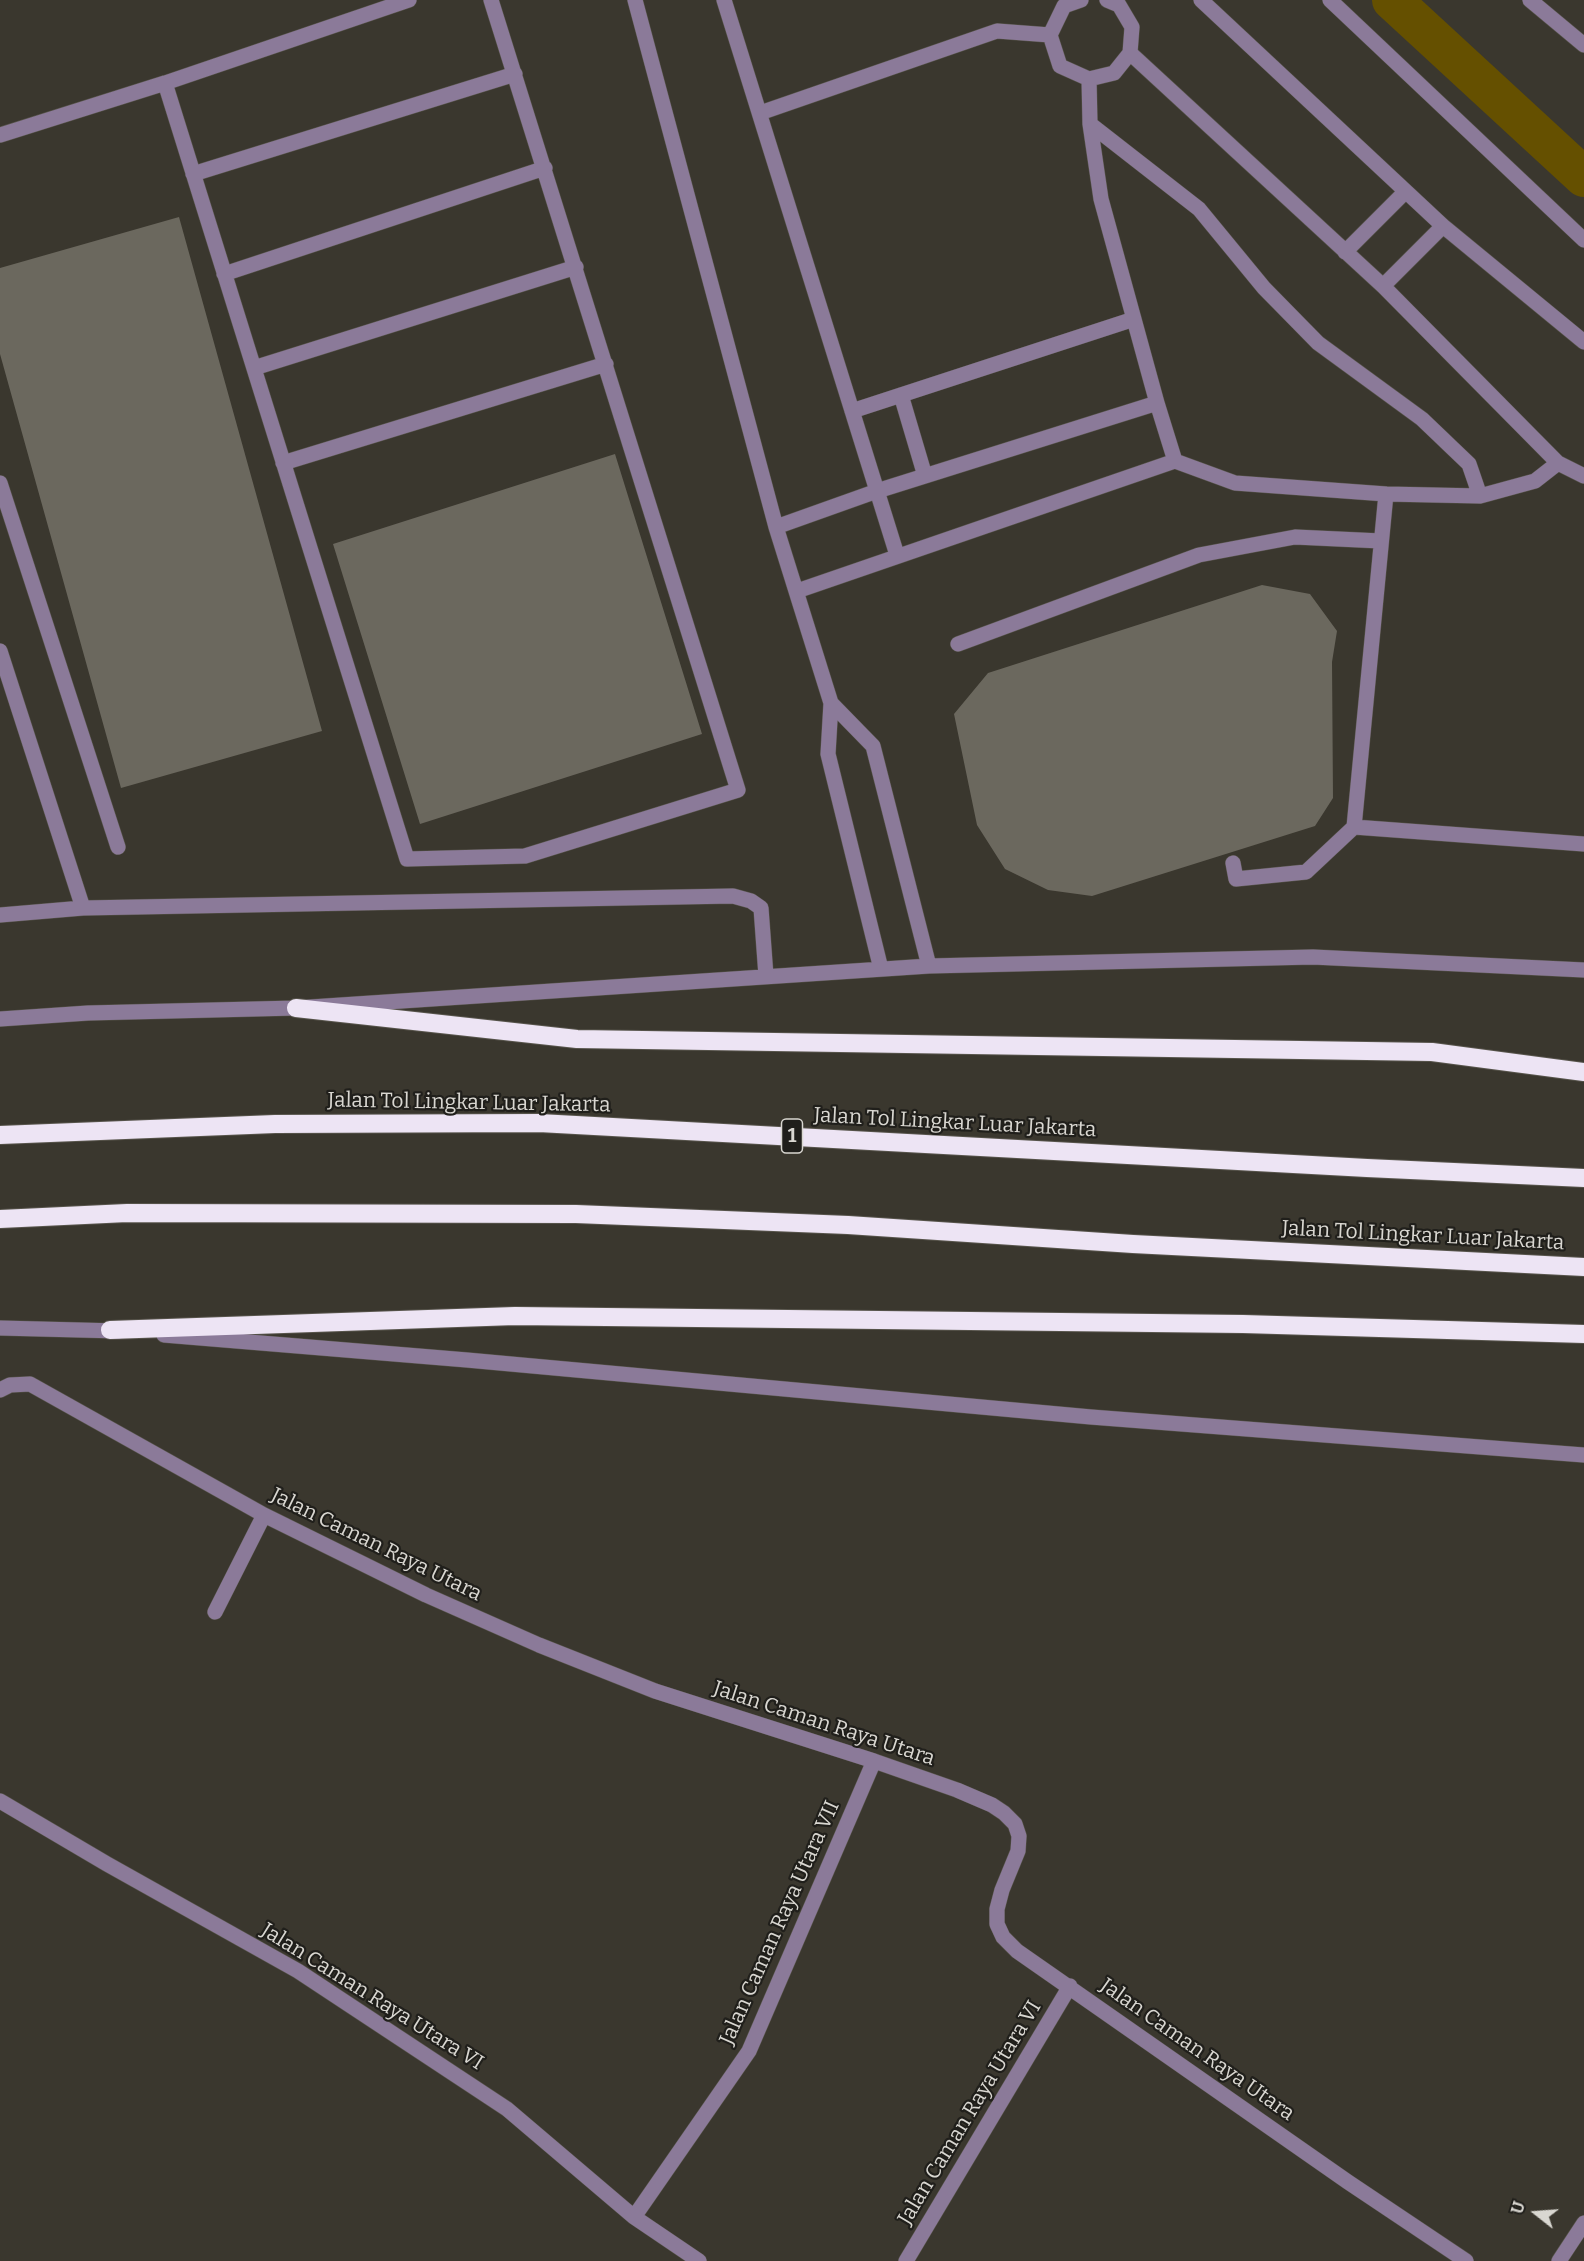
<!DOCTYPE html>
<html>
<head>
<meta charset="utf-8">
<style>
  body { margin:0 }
  #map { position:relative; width:1584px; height:2261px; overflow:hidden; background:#3a372e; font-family:Bitter,serif }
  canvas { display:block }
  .north { position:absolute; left:1506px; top:2183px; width:60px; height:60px; -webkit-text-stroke:4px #201f1b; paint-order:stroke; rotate:287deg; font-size:16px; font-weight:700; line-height:24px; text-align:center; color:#d9d7d1 }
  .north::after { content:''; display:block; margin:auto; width:21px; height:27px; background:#d9d7d1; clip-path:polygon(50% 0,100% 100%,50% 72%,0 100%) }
</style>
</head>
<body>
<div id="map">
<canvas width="1584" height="2261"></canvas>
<div class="north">U</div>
</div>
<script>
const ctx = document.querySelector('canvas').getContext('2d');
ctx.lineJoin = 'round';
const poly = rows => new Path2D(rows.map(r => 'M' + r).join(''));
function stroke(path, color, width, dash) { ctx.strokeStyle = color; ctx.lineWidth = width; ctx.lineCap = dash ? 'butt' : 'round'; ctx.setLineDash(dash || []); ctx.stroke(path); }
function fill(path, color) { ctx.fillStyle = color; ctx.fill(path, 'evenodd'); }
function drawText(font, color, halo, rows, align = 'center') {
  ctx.font = font + ' Bitter,serif'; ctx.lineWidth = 4.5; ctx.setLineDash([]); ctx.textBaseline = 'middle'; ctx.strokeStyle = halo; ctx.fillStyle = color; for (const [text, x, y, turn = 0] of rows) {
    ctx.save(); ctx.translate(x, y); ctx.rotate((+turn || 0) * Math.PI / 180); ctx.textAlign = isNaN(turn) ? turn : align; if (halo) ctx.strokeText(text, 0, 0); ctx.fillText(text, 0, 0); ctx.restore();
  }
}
const canal = poly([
  [1392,0,1584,177]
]);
const building = poly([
  [179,217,322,731,121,788,0,354,0,268],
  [615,454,702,734,420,824,333,544],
  [1262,585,1310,594,1337,631,1332,662,1333,798,1315,826,1092,896,1048,890,1005,869,977,825,954,714,988,673]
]);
const minor = poly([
  [635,0,776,527,831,703,828,754,881,969],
  [724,0,897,555],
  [1081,0,1064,6,1050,35,1060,66,1089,79,1114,73,1130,53,1132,27,1119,5,1107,0],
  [1201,0,1443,226,1584,342],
  [1330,0,1584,240],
  [1530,0,1584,45],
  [1130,53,1383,286,1558,463,1584,476],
  [165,83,407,859,525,856,738,790,491,0],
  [760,113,997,31,1050,35],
  [1090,124,1199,209,1264,288,1318,343,1422,419,1469,464,1480,496],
  [0,135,165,83,409,0],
  [193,174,515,74],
  [1345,252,1405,192],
  [224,274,545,168],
  [1383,286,1443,226],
  [254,368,576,267],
  [901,395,925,476],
  [1157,403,1175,461],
  [852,411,1134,319],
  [283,463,606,364],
  [0,483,118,847],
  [776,527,877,491,1157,403,1101,199,1090,124,1089,79],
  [797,591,1175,461,1235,483,1386,494,1480,496,1535,481,1558,463],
  [958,644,1199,555,1295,537,1381,541],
  [0,651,83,908],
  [831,703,873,746,929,966],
  [1354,827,1584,844],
  [1233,863,1236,879,1306,872,1354,827,1386,494],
  [0,915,83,908,733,896,751,901,761,908,766,976],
  [0,1019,88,1013,296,1008,929,966,1313,957,1584,970],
  [0,1328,119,1331],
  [164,1335,467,1360,1091,1417,1584,1455],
  [0,1390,10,1385,30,1384,264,1515,426,1595,539,1645,655,1691,874,1761,957,1790,992,1805,1004,1813,1015,1824,1019,1836,1018,1851,1002,1890,997,1909,997,1924,1003,1937,1017,1951,1348,2182,1466,2261],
  [215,1612,264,1515],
  [0,1801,107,1864,298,1971,507,2109,634,2217,699,2261],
  [634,2217,749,2051,874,1761],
  [906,2261,1070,1986],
  [1559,2261,1584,2223]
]);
const highway = poly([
  [296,1008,577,1039,1432,1052,1584,1072],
  [0,1135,275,1124,539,1123,1367,1168,1584,1178],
  [0,1219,127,1213,576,1214,848,1225,1133,1244,1584,1267],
  [110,1330,515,1316,1243,1324,1584,1334]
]);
const shields = [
  [792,1136,21]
];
const shieldNames = [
  ["1",792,1136]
];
const streetNames = [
  ["Jalan Tol Lingkar Luar Jakarta",469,1103,1],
  ["Jalan Tol Lingkar Luar Jakarta",955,1123,3],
  ["Jalan Tol Lingkar Luar Jakarta",1423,1236,3],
  ["Jalan Caman Raya Utara",376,1545,26],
  ["Jalan Caman Raya Utara",824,1724,18],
  ["Jalan Caman Raya Utara VII",780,1923,-66],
  ["Jalan Caman Raya Utara VI",372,1997,32],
  ["Jalan Caman Raya Utara",1197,2050,35],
  ["Jalan Caman Raya Utara VI",970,2113,-59]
];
stroke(canal, '#655000', 40);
fill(building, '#6b685e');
stroke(minor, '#57544b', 16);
stroke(highway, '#57544b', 20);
stroke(minor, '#8b7a99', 15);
stroke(highway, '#ede4f4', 18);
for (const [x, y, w] of shields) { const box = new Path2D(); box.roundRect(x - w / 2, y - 17, w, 34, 4.5); ctx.fillStyle = '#201f1b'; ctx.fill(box); stroke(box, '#d9d7d1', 1.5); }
drawText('bold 20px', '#d9d7d1', null, shieldNames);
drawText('21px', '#d9d7d1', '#201f1b', streetNames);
</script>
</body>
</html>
